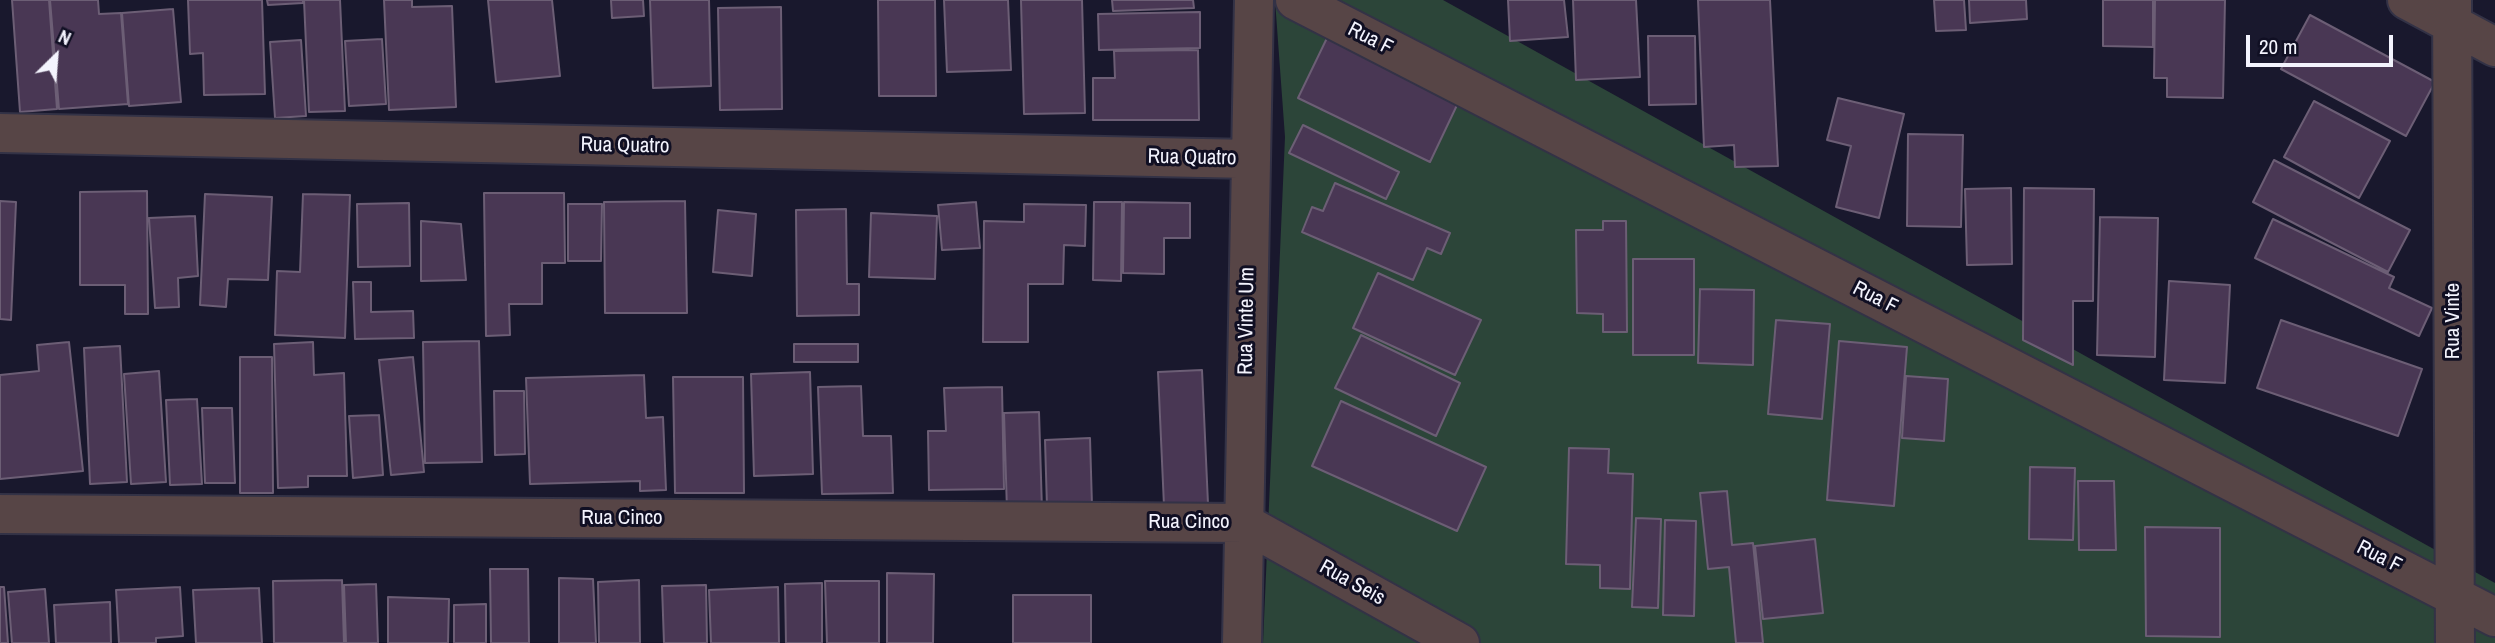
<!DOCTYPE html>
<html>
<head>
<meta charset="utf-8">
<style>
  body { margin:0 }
  #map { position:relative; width:2495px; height:643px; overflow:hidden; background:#19182d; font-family:"Archivo Narrow",sans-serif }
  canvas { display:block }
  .north { position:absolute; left:21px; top:21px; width:70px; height:70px; -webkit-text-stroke:5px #100f23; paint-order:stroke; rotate:25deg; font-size:19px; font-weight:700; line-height:28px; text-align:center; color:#f3f3fd }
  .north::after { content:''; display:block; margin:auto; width:24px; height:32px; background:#f3f3fd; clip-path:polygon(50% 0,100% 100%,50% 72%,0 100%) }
  .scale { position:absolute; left:2246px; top:35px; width:147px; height:32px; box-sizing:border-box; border:4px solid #f3f3fd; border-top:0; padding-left:9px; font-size:21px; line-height:24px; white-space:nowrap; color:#f3f3fd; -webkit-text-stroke:5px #100f23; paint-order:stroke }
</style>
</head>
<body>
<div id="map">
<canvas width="2495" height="643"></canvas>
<div class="north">N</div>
<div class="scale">20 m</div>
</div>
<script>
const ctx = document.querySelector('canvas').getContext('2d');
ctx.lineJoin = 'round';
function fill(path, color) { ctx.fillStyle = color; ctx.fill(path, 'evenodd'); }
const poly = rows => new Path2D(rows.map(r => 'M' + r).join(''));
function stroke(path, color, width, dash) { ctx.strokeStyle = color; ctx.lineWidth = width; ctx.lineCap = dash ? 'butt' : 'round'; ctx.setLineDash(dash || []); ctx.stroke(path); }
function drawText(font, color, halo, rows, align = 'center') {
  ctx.font = font + ' "Archivo Narrow",sans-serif'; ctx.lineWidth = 6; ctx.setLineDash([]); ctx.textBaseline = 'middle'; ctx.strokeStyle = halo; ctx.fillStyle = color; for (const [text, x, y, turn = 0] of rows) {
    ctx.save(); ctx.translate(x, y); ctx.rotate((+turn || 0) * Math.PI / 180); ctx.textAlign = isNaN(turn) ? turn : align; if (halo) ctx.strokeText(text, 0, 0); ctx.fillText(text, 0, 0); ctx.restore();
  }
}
const green = poly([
  [1275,0,1443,0,2495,583,2495,643,1263,643,1285,137]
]);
const building = poly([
  [12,0,49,0,57,109,20,112,12,0],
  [50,0,98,0,99,14,121,13,128,104,59,109,50,0],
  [188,0,262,0,265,94,204,95,203,53,190,54,188,0],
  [267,0,303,0,303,3,268,5,267,0],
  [304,0,340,0,345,111,309,112,304,0],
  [384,0,412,0,412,7,452,6,456,107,389,110,384,0],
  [488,0,552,0,560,76,496,82,488,0],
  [611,0,643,0,644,16,612,18,611,0],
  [650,0,709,0,711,86,653,88,650,0],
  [878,0,935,0,936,96,879,96,878,0],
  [944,0,1008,0,1011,70,947,72,944,0],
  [1021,0,1082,0,1085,113,1024,114,1021,0],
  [1112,0,1193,0,1194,8,1113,11,1112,0],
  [1508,0,1564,0,1568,37,1510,41,1508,0],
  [1573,0,1636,0,1640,77,1576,80,1573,0],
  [1698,0,1770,0,1778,166,1735,167,1734,145,1704,147,1698,0],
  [1934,0,1964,0,1966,30,1936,31,1934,0],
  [1969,0,2026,0,2027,19,1970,23,1969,0],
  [2103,0,2153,0,2153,47,2103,46,2103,0],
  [2155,0,2225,0,2223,98,2167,97,2167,78,2154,78,2155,0],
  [781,7,782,109,720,110,718,8,781,7],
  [173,9,181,102,129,106,122,13,173,9],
  [1200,12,1200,48,1099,50,1098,14,1200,12],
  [2310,15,2435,82,2406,136,2281,69,2310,15],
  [1648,36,1695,36,1696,104,1649,105,1648,36],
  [1327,38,1458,103,1430,162,1298,98,1327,38],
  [382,39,386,104,349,106,345,41,382,39],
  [301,40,306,116,275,118,270,42,301,40],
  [1198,50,1199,120,1093,120,1093,78,1115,78,1114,51,1198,50],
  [1838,98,1904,114,1879,218,1836,207,1851,146,1827,140,1838,98],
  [2314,101,2390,141,2359,198,2284,157,2314,101],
  [1303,125,1399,172,1386,199,1289,153,1303,125],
  [1908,134,1963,135,1961,227,1907,226,1908,134],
  [2274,160,2410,230,2388,272,2253,202,2274,160],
  [1335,183,1450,233,1441,254,1427,248,1413,280,1302,232,1312,207,1323,211,1335,183],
  [2011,188,2012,264,1967,265,1965,189,2011,188],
  [2024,188,2094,189,2093,301,2073,301,2073,365,2023,340,2024,188],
  [147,191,148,314,125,314,125,285,80,285,80,192,147,191],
  [484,193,564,193,565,263,542,263,542,304,509,304,510,335,486,336,484,193],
  [205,194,272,197,268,280,228,279,226,307,200,305,205,194],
  [303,194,350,195,345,338,275,335,277,271,300,272,303,194],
  [0,201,16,202,11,320,0,319,0,201],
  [685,201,687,313,605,313,604,202,685,201],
  [976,202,980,248,942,250,938,205,976,202],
  [1094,202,1122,202,1121,281,1093,280,1094,202],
  [1124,202,1190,203,1190,238,1164,238,1164,274,1123,273,1124,202],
  [409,203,410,266,358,267,357,204,409,203],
  [568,204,602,204,601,261,568,261,568,204],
  [1024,204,1086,205,1085,246,1064,245,1063,284,1028,284,1028,342,983,342,984,221,1024,222,1024,204],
  [846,209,847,284,859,284,859,315,797,316,796,210,846,209],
  [718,210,756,214,752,276,713,272,718,210],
  [871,213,937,216,935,279,869,277,871,213],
  [195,216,198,276,178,278,179,307,155,308,149,218,195,216],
  [2100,217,2158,218,2155,357,2097,355,2100,217],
  [2273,219,2394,277,2389,288,2432,308,2419,336,2255,258,2273,219],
  [421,221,461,224,466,280,421,281,421,221],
  [1603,221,1626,221,1627,332,1603,332,1603,314,1577,313,1576,230,1603,230,1603,221],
  [1633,259,1694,259,1694,355,1633,355,1633,259],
  [1378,273,1481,320,1455,375,1353,328,1378,273],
  [2169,281,2230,285,2225,383,2164,380,2169,281],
  [353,282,371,282,371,312,413,311,414,338,355,339,353,282],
  [1700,289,1754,290,1753,365,1698,363,1700,289],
  [1776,320,1830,324,1822,419,1768,414,1776,320],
  [2281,320,2422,369,2398,436,2257,388,2281,320],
  [1361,335,1460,383,1436,436,1335,388,1361,335],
  [479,341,482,462,425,463,423,342,479,341],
  [1839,341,1907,347,1894,506,1827,500,1839,341],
  [69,342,83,471,0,479,0,375,39,371,37,345,69,342],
  [313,342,314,375,344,373,347,476,308,476,308,487,278,488,274,344,313,342],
  [794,344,858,344,858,362,794,362,794,344],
  [120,346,127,482,90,484,84,348,120,346],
  [240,357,272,357,273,493,240,493,240,357],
  [413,357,424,472,391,475,379,360,413,357],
  [1202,370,1208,504,1164,506,1158,372,1202,370],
  [159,371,166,482,131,484,124,374,159,371],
  [810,372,813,474,754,476,751,374,810,372],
  [644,375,646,418,663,417,666,490,640,491,640,481,530,484,526,378,644,375],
  [1906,376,1948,379,1944,441,1902,438,1906,376],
  [673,377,743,377,744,493,675,493,673,377],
  [861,386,863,436,891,436,893,493,822,494,818,387,861,386],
  [1002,387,1004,489,929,490,928,431,946,431,944,388,1002,387],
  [494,391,524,391,525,454,495,455,494,391],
  [197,399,202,484,170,485,166,400,197,399],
  [1341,401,1486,467,1457,531,1312,466,1341,401],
  [202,408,232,408,235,483,205,483,202,408],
  [1039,412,1042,510,1007,511,1004,413,1039,412],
  [379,415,383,475,353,478,349,416,379,415],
  [1090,438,1092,506,1047,507,1045,440,1090,438],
  [1569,448,1609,449,1608,473,1633,474,1630,589,1600,588,1600,565,1566,564,1569,448],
  [2030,467,2075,468,2073,540,2029,539,2030,467],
  [2078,481,2114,481,2116,550,2079,550,2078,481],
  [1727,491,1732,545,1753,543,1763,643,1736,643,1729,567,1708,569,1700,493,1727,491],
  [1636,518,1661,519,1658,608,1632,607,1636,518],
  [1665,520,1696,521,1694,616,1663,615,1665,520],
  [2145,527,2220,528,2220,637,2146,636,2145,527],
  [1815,539,1823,613,1763,619,1755,546,1815,539],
  [490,569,528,569,529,643,491,643,490,569],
  [887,573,934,574,933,643,887,643,887,573],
  [559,578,593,579,596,643,559,643,559,578],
  [342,580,344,643,274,643,273,581,342,580],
  [639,580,640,643,599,643,598,582,639,580],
  [825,581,879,581,879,643,827,643,825,581],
  [822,583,822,643,786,643,785,584,822,583],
  [376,584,378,643,346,643,344,585,376,584],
  [706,585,707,643,664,643,662,586,706,585],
  [0,587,4,587,8,643,0,643,0,587],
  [180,587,183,636,156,638,156,643,119,643,116,590,180,587],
  [778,587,779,643,711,643,709,590,778,587],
  [259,588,262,643,196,643,193,590,259,588],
  [45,589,49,643,12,643,8,592,45,589],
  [1013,595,1091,595,1091,643,1013,643,1013,595],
  [388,597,449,599,448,643,388,643,388,597],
  [110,602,111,643,56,643,54,605,110,602],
  [486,604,486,643,454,643,454,605,486,604]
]);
const street = poly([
  [1295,0,2495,617],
  [2407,0,2495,47],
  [2452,0,2455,643],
  [0,133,1250,159],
  [0,514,1244,523,1460,643],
  [1242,643,1254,0]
]);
const streetNames = [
  ["Rua F",1370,39,27],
  ["Rua Quatro",625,146,1],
  ["Rua Quatro",1192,158,1],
  ["Rua F",1875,298,27],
  ["Rua Vinte Um",1247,321,-89],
  ["Rua Vinte",2453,321,-90],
  ["Rua Cinco",622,518],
  ["Rua Cinco",1189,522],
  ["Rua F",2379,557,27],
  ["Rua Seis",1352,583,29]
];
fill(green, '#2c4539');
fill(building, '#493754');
stroke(building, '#6c5e75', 2);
stroke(street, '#333246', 42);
stroke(street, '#574546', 38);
drawText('21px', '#f3f3fd', '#100f23', streetNames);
</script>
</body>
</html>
